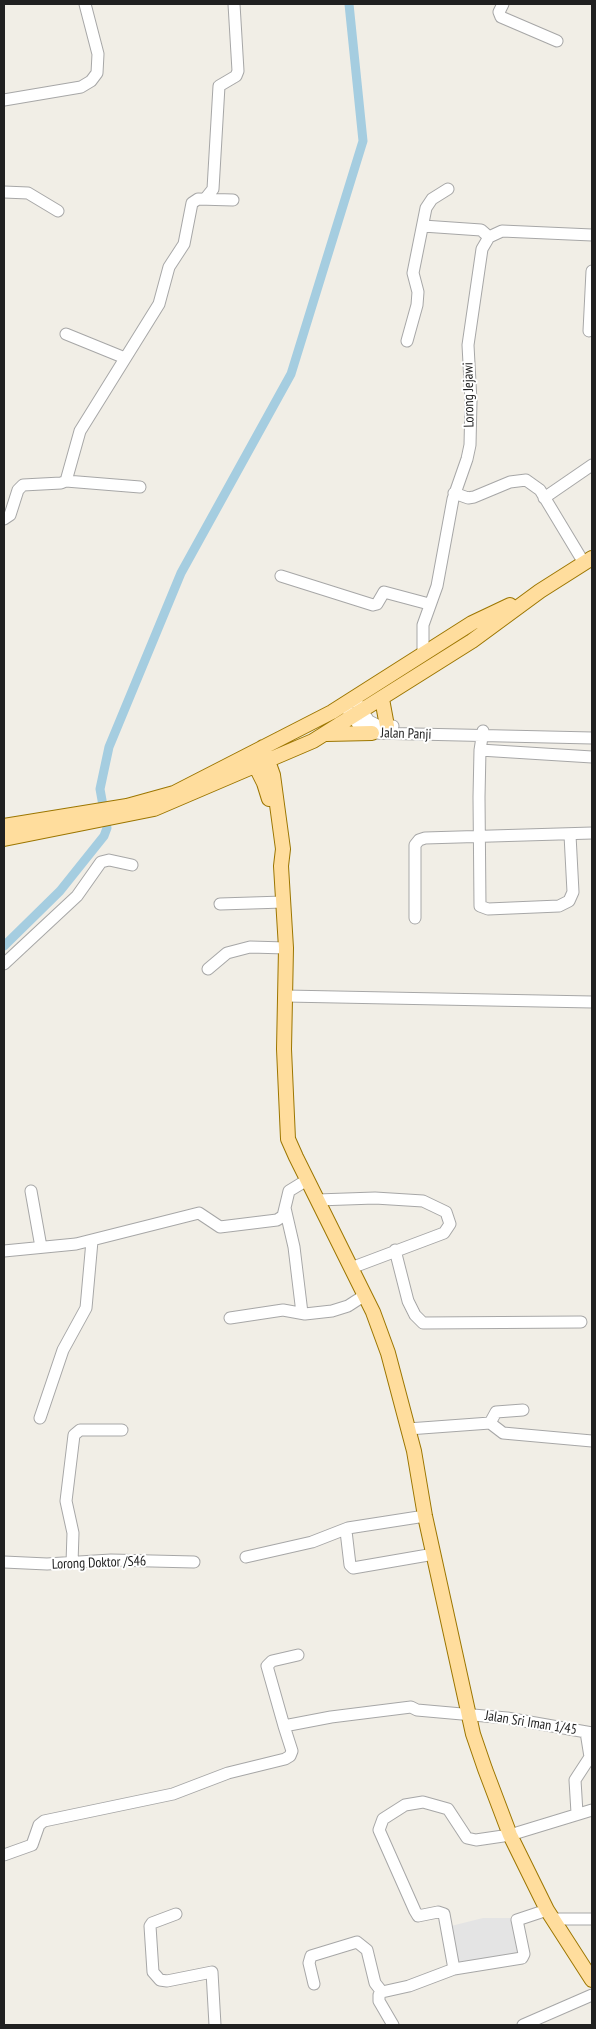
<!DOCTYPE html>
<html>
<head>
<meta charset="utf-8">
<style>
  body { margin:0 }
  #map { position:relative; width:596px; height:2029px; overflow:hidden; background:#f1eee6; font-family:"PT Sans Narrow",sans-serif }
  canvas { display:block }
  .frame { position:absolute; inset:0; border:5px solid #202020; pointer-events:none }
</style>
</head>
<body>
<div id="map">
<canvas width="596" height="2029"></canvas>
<div class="frame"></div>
</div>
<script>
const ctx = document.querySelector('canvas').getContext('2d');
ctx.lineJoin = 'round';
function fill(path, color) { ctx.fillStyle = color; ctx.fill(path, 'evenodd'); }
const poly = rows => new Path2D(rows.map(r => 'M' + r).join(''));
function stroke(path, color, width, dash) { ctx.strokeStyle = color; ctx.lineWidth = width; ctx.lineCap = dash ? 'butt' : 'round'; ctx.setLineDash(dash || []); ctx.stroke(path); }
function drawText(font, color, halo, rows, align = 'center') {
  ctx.font = font + ' "PT Sans Narrow",sans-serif'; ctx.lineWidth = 4; ctx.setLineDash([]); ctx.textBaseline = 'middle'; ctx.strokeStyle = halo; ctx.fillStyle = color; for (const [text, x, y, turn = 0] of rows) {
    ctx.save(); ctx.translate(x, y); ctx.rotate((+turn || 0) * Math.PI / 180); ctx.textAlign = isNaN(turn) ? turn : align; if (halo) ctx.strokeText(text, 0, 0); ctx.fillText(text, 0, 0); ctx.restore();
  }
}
const parking = poly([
  [483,1918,514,1918,520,1957,458,1966,451,1926]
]);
const canal = poly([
  [4,946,60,891,104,836,107,828,100,789,109,747,181,573,291,374,363,141,349,4]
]);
const minor = poly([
  [503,4,499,12,501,17,557,41],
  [4,100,81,87,91,81,97,73,98,54,85,4],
  [4,192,28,193,58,211],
  [205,199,213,189,219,86,236,76,238,71,234,4],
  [423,226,481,230,489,237],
  [589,331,592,271],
  [66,334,125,358],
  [407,341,417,305,418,292,413,273,426,208,432,199,448,189],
  [66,481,140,487],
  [454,493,468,498,474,497,510,482,526,480,540,490,584,563],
  [544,498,592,465],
  [4,519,10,515,18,490,23,485,61,483,66,481,80,431,159,304,169,267,184,244,192,203,198,199,233,200],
  [281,576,373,605,377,604,384,592,429,604],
  [423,655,423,625,437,586,453,499,467,459,470,445,471,401,468,345,482,249,489,237,502,231,592,235],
  [357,703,369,721,377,725,393,726],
  [347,709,360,727,372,733,592,738],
  [483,731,480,750,479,797,480,906,488,909,559,906,569,901,573,892,570,835],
  [480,750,592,757],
  [220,904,283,902],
  [415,918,415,845,419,840,425,838,592,833],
  [4,964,77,896,101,862,109,860,132,865],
  [208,969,227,953,250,947,286,948],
  [286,996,592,1002],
  [31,1191,41,1247],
  [317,1200,375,1198,423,1201,446,1212,450,1224,444,1233,351,1268],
  [285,1208,294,1247,302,1313],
  [395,1250,408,1301,415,1315,423,1323,581,1322],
  [4,1251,76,1244,199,1213,220,1227,277,1220,283,1216,289,1191,307,1180],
  [230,1318,283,1310,305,1314,332,1311,348,1306,365,1295],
  [40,1418,63,1350,86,1308,92,1241],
  [490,1423,496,1412,523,1410],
  [408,1429,490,1423,503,1433,592,1441],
  [425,1516,348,1528,346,1531,350,1565,353,1568,434,1554],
  [246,1557,312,1542,348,1528],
  [4,1562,47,1564,111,1560,194,1562],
  [72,1563,73,1533,66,1501,74,1435,80,1430,122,1430],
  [284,1726,267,1666,272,1661,298,1655],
  [577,1813,575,1780,590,1757,586,1732],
  [4,1855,32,1845,39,1825,44,1821,173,1794,228,1773,285,1759,290,1756,292,1751,284,1726,331,1717,411,1707,417,1710,507,1718,592,1733],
  [176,1914,152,1923,150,1926,153,1972,160,1980,167,1981,212,1972,215,2025],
  [552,1919,592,1919],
  [454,1969,444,1914,438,1912,418,1916,415,1911,379,1830,383,1819,405,1805,423,1802,448,1809,467,1838,476,1840,510,1835,592,1810],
  [314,1984,309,1963,311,1956,357,1942,367,1950,375,1983,382,1992],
  [393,2025,379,2001,379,1995,382,1992,409,1986,454,1969,522,1958,524,1954,517,1920,547,1910],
  [523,2025,592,1995]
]);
const major = poly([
  [382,699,387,726],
  [326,734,372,733],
  [263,747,273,775,283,849,281,866,286,948,284,1049,288,1139,296,1157,373,1312,388,1353,414,1451,425,1516,473,1734,485,1769,510,1835,547,1910,592,1980],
  [252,759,264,783,269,799],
  [4,826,127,806,174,793,332,712,472,623,510,605],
  [4,839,154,809,313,741,472,641,540,591,592,558]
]);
const streetNames = [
  ["Lorong Jejawi",469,395,-91],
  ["Jalan Panji",406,734,2],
  ["Lorong Doktor /S46",99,1563,-2],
  ["Jalan Sri Iman 1/45",531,1723,9]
];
fill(parking, '#e4e4e4');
stroke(canal, '#a5cde0', 9);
stroke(minor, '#a7a7a7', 13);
stroke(major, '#9c7600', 16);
stroke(minor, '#fff', 11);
stroke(major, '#ffdd9d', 14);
drawText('14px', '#202020', '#fff', streetNames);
</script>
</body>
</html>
